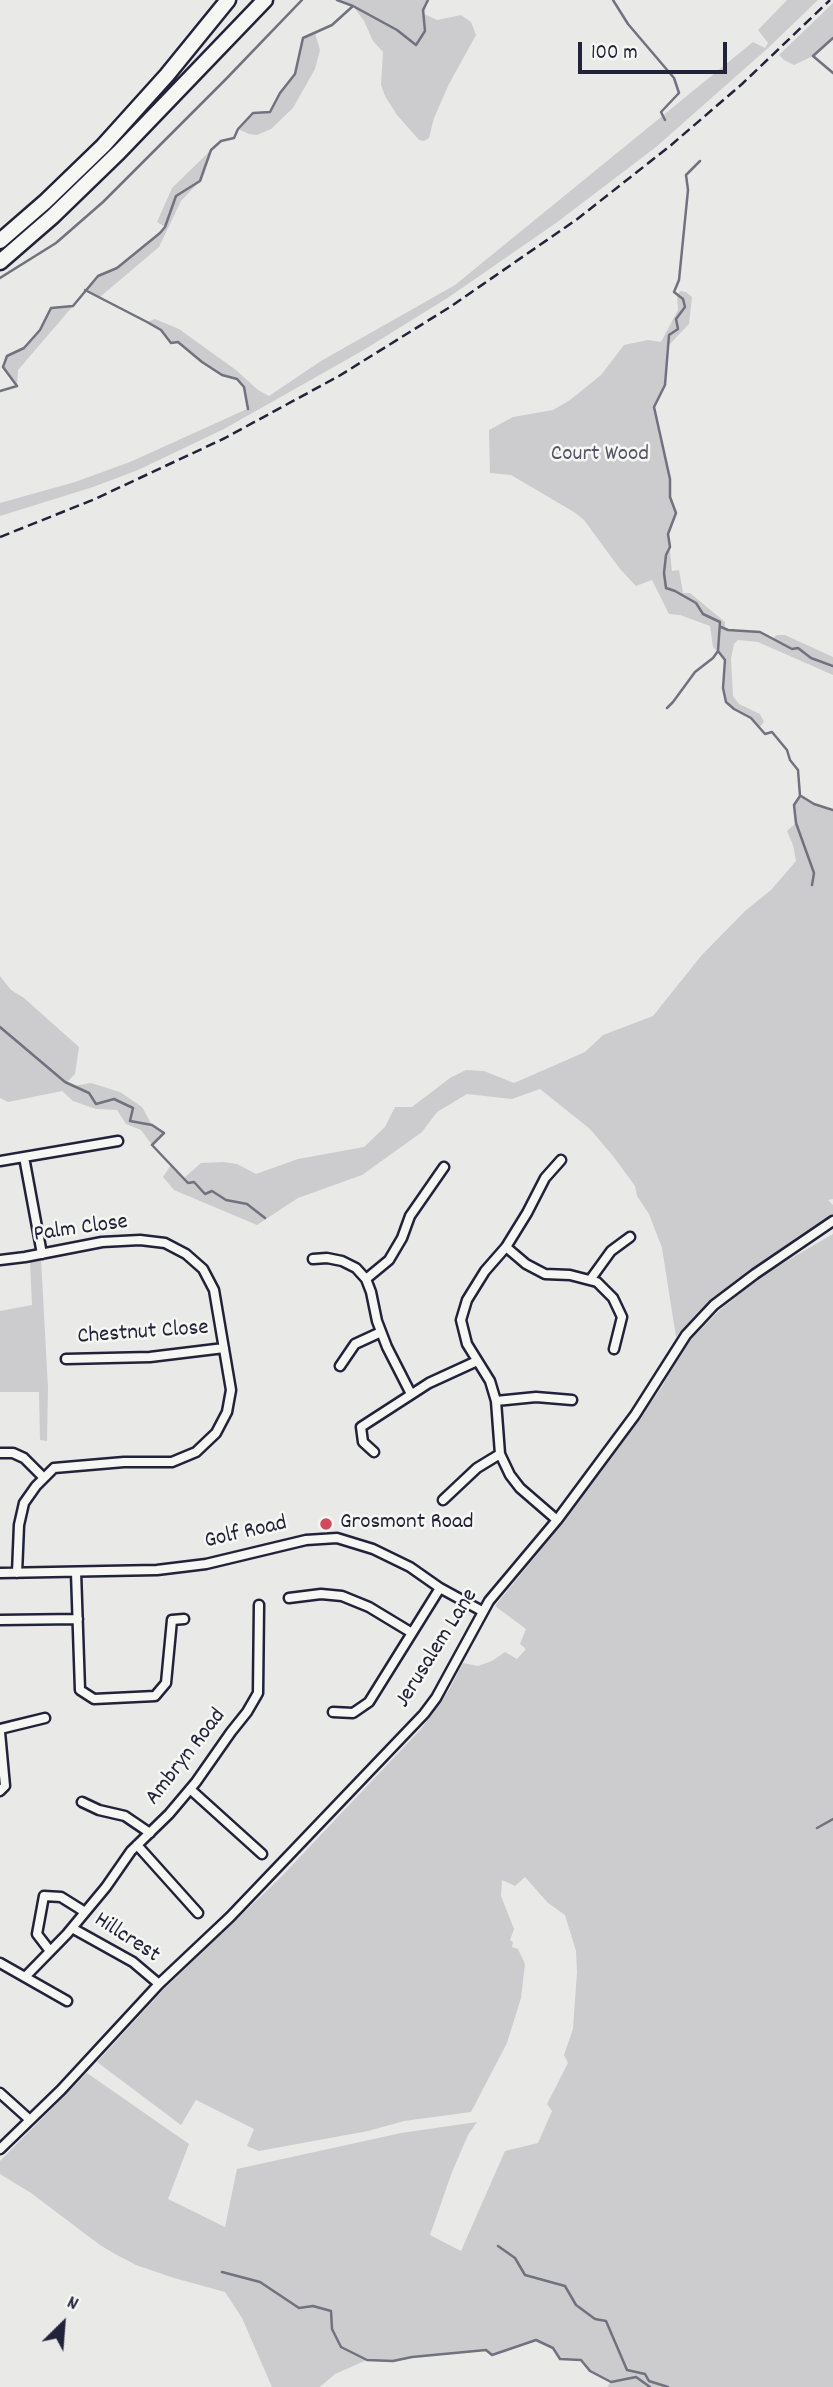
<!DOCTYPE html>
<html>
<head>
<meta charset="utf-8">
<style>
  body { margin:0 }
  #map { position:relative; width:833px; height:2387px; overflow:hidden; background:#e9e9e7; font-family:Dekko,sans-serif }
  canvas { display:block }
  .north { position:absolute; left:28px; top:2289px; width:70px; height:70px; -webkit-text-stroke:5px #f6f6f2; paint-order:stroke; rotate:25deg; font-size:19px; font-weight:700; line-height:28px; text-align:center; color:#22223b }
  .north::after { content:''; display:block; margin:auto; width:24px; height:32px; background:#22223b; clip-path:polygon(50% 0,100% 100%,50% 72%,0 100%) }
  .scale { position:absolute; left:578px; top:42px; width:149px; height:32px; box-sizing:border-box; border:4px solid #22223b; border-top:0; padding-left:9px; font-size:21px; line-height:24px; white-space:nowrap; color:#22223b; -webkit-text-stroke:5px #f6f6f2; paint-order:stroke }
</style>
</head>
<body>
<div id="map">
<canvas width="833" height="2387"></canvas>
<div class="north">N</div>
<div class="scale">100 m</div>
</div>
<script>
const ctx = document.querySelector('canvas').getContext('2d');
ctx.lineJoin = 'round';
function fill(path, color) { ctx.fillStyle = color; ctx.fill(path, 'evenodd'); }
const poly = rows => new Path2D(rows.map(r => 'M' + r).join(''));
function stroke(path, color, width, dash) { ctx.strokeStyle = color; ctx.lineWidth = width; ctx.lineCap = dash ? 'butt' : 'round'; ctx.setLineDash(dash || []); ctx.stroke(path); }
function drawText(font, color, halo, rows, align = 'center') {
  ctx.font = font + ' Dekko,sans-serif'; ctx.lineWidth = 5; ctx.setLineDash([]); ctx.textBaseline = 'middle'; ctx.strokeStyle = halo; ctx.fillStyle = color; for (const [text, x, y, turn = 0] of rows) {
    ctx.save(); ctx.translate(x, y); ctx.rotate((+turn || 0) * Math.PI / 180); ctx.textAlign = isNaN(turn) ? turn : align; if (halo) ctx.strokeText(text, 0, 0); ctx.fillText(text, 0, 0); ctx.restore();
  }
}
const green = poly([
  [337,0,428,0,424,14,437,20,461,15,471,22,476,35,449,84,434,118,429,138,424,141,419,140,397,115,385,96,381,85,383,52,373,41,364,21,353,6],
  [787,0,818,0,768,48,656,147,556,223,449,297,362,351,224,429,138,470,93,487,0,516,0,503,75,482,130,462,247,409,244,387,237,379,222,375,202,362,178,342,171,343,161,330,147,322,155,319,179,329,236,370,258,390,269,396,321,361,455,285,753,42,765,48,768,43,758,30],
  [833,3,833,38,813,56,794,65,784,60,779,55],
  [315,33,320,50,315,69,293,108,271,129,257,135,249,134,238,129,253,113,270,112,280,93,295,74,303,38],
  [211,150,200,181,181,201,159,247,100,297,85,290,98,276,117,268,160,233,165,227,157,222,172,188],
  [680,291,686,292,692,297,689,324,667,347,665,385,654,407,670,479,670,497,676,513,668,534,672,571,679,570,683,593,690,593,725,622,725,629,760,632,772,639,777,635,785,635,833,657,833,675,758,642,738,640,734,644,731,658,733,696,739,704,760,714,764,722,759,728,751,718,734,709,726,702,723,688,725,660,713,647,710,626,680,615,669,614,652,580,636,586,620,569,584,520,574,512,511,475,490,473,489,430,513,417,553,410,570,400,601,375,624,345,648,340,661,342,678,310,677,296],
  [73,306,18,370,17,386,3,367,7,356,25,348,40,330,51,308],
  [800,796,814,804,833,810,833,1199,828,1200,833,1205,833,1215,815,1229,782,1248,730,1285,698,1312,676,1337,662,1248,649,1214,637,1196,635,1186,613,1156,590,1129,540,1089,512,1099,467,1094,437,1112,422,1132,362,1175,298,1198,257,1225,174,1190,163,1177,171,1165,184,1178,201,1163,223,1162,237,1164,256,1174,298,1159,364,1147,385,1127,395,1107,412,1107,450,1078,466,1070,484,1071,514,1083,585,1052,603,1035,653,1016,701,956,745,911,771,890,796,861,793,845,787,831,796,823,794,805],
  [0,976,11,990,24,998,79,1047,75,1074,66,1083,74,1086,91,1083,120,1092,142,1107,152,1125,164,1133,152,1145,141,1130,126,1124,117,1110,96,1109,73,1101,62,1091,8,1102,0,1098],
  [833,1234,833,2387,607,2387,611,2382,590,2371,581,2360,560,2359,553,2348,536,2340,492,2355,486,2350,412,2357,393,2361,367,2360,335,2374,320,2387,272,2387,242,2318,225,2292,174,2278,136,2265,115,2254,100,2245,31,2193,0,2174,0,2161,87,2073,189,2144,168,2199,225,2227,237,2169,401,2133,477,2122,468,2135,452,2172,430,2235,461,2251,505,2151,538,2143,552,2111,547,2104,568,2063,564,2055,573,2029,577,1972,576,1951,565,1915,548,1903,525,1877,515,1886,502,1880,501,1896,514,1929,510,1940,513,1942,512,1947,518,1949,525,1964,521,1998,507,2043,471,2112,404,2121,368,2131,259,2151,247,2146,254,2129,196,2100,181,2125,97,2062,165,1988,280,1878,421,1729,449,1690,463,1663,478,1666,492,1661,505,1652,517,1659,526,1649,520,1644,526,1629,495,1606,552,1536,637,1422,663,1385,679,1351,721,1309,766,1273],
  [41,1259,48,1388,47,1441,40,1440,39,1392,0,1392,0,1311,32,1305,30,1261]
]);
const stream = poly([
  [337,0,353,6],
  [613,0,628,24,674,78,679,93,661,112,665,120],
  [833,38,813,56,833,73],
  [700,161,686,175,688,190,679,280,674,292,683,299,685,307,676,319,678,329,669,335,665,385,654,407,670,479,670,497,676,513,668,534,670,547,666,555,664,573,666,588,675,591,696,603,703,614,720,622,718,651,725,660,723,688,726,702,734,709,751,718,765,734,772,732,787,750,790,760,798,770,800,796,794,805,796,823,814,873,812,885],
  [0,278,56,243,103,202,226,79,302,0],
  [85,290,147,322,161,330,171,343,178,342,202,362,222,375,237,379,244,387,248,409],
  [0,391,17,386,3,367,7,356,24,348,40,330,51,308,73,306,98,276,117,268,160,233,165,227,176,196,200,181,211,150,221,141,234,138,238,129,253,113,270,112,280,93,295,74,303,38,332,25,353,6,397,30,416,45,425,31,423,10,428,0],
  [721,627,728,630,760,632,792,649,798,648,811,658,833,666],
  [667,708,673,702,695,672,713,658,718,651],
  [801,796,814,804,833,810],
  [0,1027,65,1082,89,1093,96,1104,114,1099,133,1108,130,1121,152,1125,164,1133,152,1145,188,1183,194,1182,205,1194,212,1191,226,1200,247,1204,265,1218],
  [817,1828,833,1819],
  [498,2246,515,2258,525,2275,565,2286,576,2305,595,2319,606,2321,627,2370,645,2374,649,2381,668,2387],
  [222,2272,260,2282,299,2308,313,2306,331,2311,332,2329,341,2347,367,2360,393,2361,412,2357,486,2350,492,2355,536,2340,553,2348,560,2359,581,2360,590,2371,611,2382,636,2377,650,2387]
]);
const street = poly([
  [24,1157,42,1254],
  [0,1161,118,1141],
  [506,1247,526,1264,545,1274,570,1275,597,1282,613,1298,622,1317,614,1349],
  [313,1259,327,1258,342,1261,356,1268,366,1279,371,1292,377,1321,387,1347,411,1394],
  [0,1260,25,1257,102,1242,140,1240,165,1243,186,1254,203,1269,214,1290,231,1390,227,1412,216,1433,196,1452,172,1462,124,1462,54,1468,36,1486,24,1503,19,1525,17,1573],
  [366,1279,389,1260,402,1238,410,1216,444,1167],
  [590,1280,611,1251,630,1237],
  [66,1359,150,1357,224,1348],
  [340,1366,355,1344,381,1332],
  [496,1401,536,1397,572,1400],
  [374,1452,363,1442,361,1427,429,1383,477,1361],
  [0,1453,13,1453,24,1458,44,1478],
  [443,1500,477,1468,500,1454],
  [557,1520,520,1488,510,1475,500,1454,496,1401,490,1381,467,1344,461,1320,467,1300,485,1271,506,1247,527,1213,545,1178,561,1160],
  [76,1572,80,1690,94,1699,155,1696,166,1683,172,1620,184,1619],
  [0,1573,157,1570,206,1564,306,1540,337,1538,373,1549,410,1567,440,1588,482,1611],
  [289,1598,321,1594,342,1596,369,1607,412,1633],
  [0,1620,78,1619],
  [333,1712,353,1713,369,1702,440,1588],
  [0,1729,45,1718],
  [0,1732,5,1786,0,1791],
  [190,1789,262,1854],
  [82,1802,99,1810,125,1816,150,1833],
  [137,1845,198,1913],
  [72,1928,133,1962,159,1984],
  [50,1951,37,1934,44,1896,61,1897,85,1912],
  [0,1963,67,2001],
  [25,1977,67,1934,106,1887,131,1851,169,1814,196,1782,231,1732,247,1712,258,1693,259,1605],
  [0,2093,30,2120],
  [0,2149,61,2090,159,1984,230,1917,424,1714,436,1698,489,1601,557,1520,635,1415,686,1335,714,1305,755,1274,833,1221]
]);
const highway = poly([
  [0,241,45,202,103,146,167,75,228,0],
  [0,262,53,216,119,152,265,0]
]);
const rail = poly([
  [0,537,95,499,225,438,339,376,450,307,576,220,670,146,742,84,830,0]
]);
const markers = [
  [326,1524,7,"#d1495b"]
];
const parkNames = [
  ["Court Wood",600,456]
];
const streetNames = [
  ["Palm Close",81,1230,-8],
  ["Chestnut Close",143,1334,-4],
  ["Golf Road",246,1534,-13],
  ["Jerusalem Lane",438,1649,-58],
  ["Ambryn Road",187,1758,-52],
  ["Hillcrest",126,1939,33]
];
const poiNames = [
  ["Grosmont Road",340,1524]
];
fill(green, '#ccccce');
stroke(stream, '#71717f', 2.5);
stroke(street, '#22223b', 13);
stroke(highway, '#22223b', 19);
stroke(street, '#f6f6f2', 8);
stroke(highway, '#f6f6f2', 14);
stroke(rail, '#22223b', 2.5, [10, 5]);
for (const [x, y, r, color] of markers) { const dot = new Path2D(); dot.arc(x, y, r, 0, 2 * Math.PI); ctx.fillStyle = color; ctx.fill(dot); stroke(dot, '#f6f6f2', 2.5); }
drawText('23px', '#555567', '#f6f6f2', parkNames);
drawText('23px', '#22223b', '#f6f6f2', streetNames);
drawText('23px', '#22223b', '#f6f6f2', poiNames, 'left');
</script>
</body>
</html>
